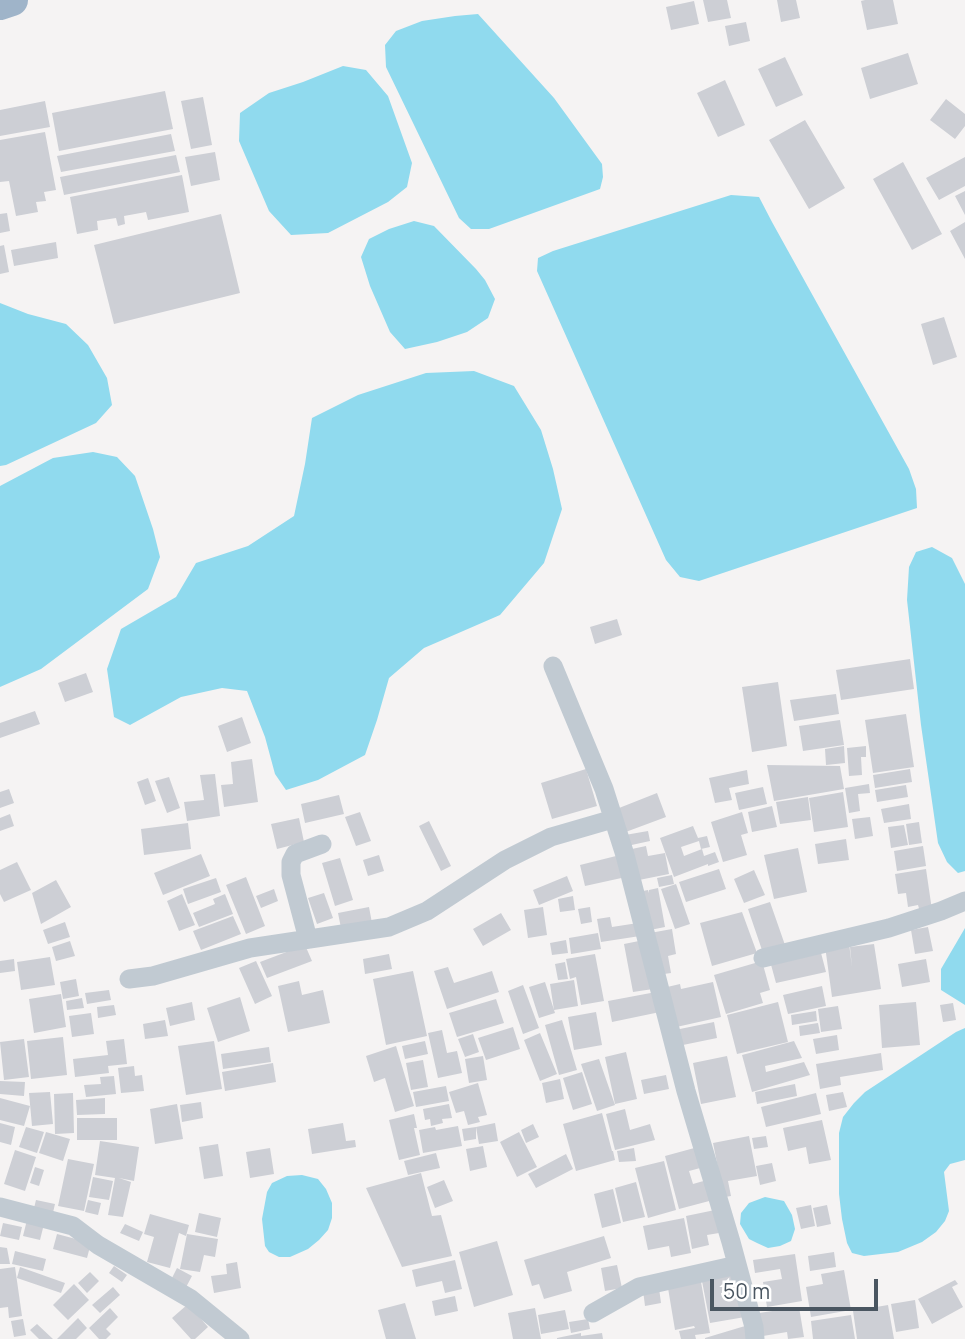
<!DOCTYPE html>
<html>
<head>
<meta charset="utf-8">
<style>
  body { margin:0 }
  #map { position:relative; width:965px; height:1339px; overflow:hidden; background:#f5f3f3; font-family:Manrope,sans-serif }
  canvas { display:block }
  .scale { position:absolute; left:710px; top:1279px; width:168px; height:32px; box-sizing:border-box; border:4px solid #4a5661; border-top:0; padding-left:9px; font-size:21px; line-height:24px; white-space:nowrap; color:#4a5661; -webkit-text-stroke:5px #fff; paint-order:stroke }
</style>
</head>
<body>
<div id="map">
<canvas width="965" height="1339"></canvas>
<div class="scale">50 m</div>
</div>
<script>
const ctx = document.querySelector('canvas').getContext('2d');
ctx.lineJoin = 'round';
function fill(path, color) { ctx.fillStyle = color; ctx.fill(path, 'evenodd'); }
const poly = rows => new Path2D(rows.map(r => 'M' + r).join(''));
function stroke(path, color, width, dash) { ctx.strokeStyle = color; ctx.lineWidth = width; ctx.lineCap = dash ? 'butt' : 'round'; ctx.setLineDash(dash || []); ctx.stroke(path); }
const water = poly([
  [478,14,554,98,602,164,603,177,600,189,489,229,471,229,459,218,386,67,385,45,396,31,422,21,455,16],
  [343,66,366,70,388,96,412,163,407,187,388,202,328,233,291,235,269,211,239,141,240,113,269,93,303,82],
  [731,195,759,197,772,222,909,469,916,489,917,508,699,581,680,577,666,560,537,271,538,258,553,251],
  [414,221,434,226,476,269,485,280,495,299,488,318,467,332,437,342,405,349,390,332,370,286,361,257,369,239,389,229],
  [0,303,28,314,66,324,88,345,107,378,112,405,96,423,6,465,0,466],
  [474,371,514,386,541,430,553,469,562,509,544,563,500,615,424,648,389,678,377,720,365,755,318,780,286,790,275,774,265,737,247,691,222,688,181,697,130,725,114,717,107,669,121,629,176,597,196,563,248,546,294,516,305,464,312,418,358,395,426,373],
  [93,452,117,457,135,476,153,529,160,557,148,589,41,669,0,687,0,486,53,458],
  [932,547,952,558,965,584,965,871,958,873,947,862,938,843,921,725,907,600,909,567,916,552],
  [965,928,965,1005,941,990,941,969],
  [965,1028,965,1160,950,1164,944,1172,949,1211,945,1221,936,1232,922,1242,898,1252,864,1256,852,1253,847,1243,842,1219,839,1194,839,1133,843,1117,854,1103,865,1092,956,1032],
  [302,1175,318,1179,326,1189,332,1203,332,1218,328,1230,319,1240,308,1249,290,1257,279,1257,269,1252,265,1246,262,1219,267,1192,272,1183,287,1176],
  [765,1197,784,1201,792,1215,795,1229,791,1241,780,1246,768,1248,757,1243,749,1239,740,1224,741,1213,749,1203]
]);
const building = poly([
  [703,0,727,0,731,18,708,22],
  [777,0,796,0,800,18,781,22],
  [865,0,893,0,898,24,867,30,861,1],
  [694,1,699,24,671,30,666,7],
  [746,22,750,41,729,46,725,26],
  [908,53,918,84,870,99,861,68],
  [785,57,803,95,776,107,758,69],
  [725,80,745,125,718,137,697,93],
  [165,91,173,129,59,151,52,113],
  [203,97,212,145,191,149,181,101],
  [946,99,965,114,965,126,955,139,930,120],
  [45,101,50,127,0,136,0,110],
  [805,120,845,188,809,209,769,140],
  [45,132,56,190,44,192,46,201,36,202,38,212,16,216,9,181,0,182,0,140],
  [171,134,175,151,61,172,57,156],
  [215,152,220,180,191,186,185,157],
  [176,155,180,172,64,195,60,177],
  [965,157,965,186,939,200,926,178],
  [903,162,942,234,912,250,873,179],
  [182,175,189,212,148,220,146,212,124,216,125,224,118,226,116,218,97,221,98,230,77,234,70,197],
  [965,191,965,215,955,196],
  [7,213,10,231,0,233,0,214],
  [221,214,240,293,114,324,94,245],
  [965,222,965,259,950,231],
  [56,242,58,258,14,266,11,250],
  [4,245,9,272,0,274,0,246],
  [944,317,957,357,933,365,921,324],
  [617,619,622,635,595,644,590,627],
  [910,659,914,689,841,700,836,670],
  [86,673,93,692,65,702,58,683],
  [778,682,787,746,752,752,742,687],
  [836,694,839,714,794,721,790,700],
  [35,711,40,724,0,738,0,723],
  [906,714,914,767,873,773,865,720],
  [242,717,251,743,227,752,218,726],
  [840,720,844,745,803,751,799,726],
  [844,746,845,763,826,765,825,749],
  [866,746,866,757,861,757,862,775,849,776,847,748],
  [252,759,258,802,224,807,221,785,233,784,231,762],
  [767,765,840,766,844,789,774,801],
  [586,769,597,806,552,819,541,783],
  [910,769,912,782,875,788,873,775],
  [747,770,749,784,729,788,732,800,715,803,709,778],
  [215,774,220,816,187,821,184,802,204,800,200,775],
  [169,777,180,808,167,813,155,781],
  [148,778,156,801,145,805,137,782],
  [869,784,870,793,858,794,860,811,849,813,845,788],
  [906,785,908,797,877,802,875,790],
  [763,787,767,804,739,810,735,793],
  [9,789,14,803,0,808,0,792],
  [843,792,848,827,814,832,809,798],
  [657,793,666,817,623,833,614,810],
  [339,795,344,814,305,823,301,804],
  [808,797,811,820,780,824,776,802],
  [909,804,911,819,884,823,881,809],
  [772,806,777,827,752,832,748,812],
  [360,812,371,841,356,846,345,817],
  [742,812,748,833,741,835,747,855,723,862,711,822],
  [10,814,14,826,0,831,0,818],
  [870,817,873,836,855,839,852,819],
  [299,818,304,842,277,849,271,824],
  [429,821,451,866,441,871,419,826],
  [919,822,922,843,909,845,906,824],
  [188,823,191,849,144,855,141,829],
  [904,825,908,845,891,848,888,827],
  [693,826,698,838,707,836,710,847,701,849,699,841,681,847,684,856,702,849,704,856,715,852,719,862,708,866,708,864,674,877,660,838],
  [648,831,650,841,627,846,625,835],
  [846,839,849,860,818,864,815,844],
  [646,846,648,856,665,853,669,874,634,881,627,850],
  [923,846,926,866,897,871,894,851],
  [798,848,807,892,774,899,764,855],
  [201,854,210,876,163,895,154,873],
  [379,855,384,871,368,876,363,860],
  [620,855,626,877,585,886,580,865],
  [340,858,353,900,335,906,322,863],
  [17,862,31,890,4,902,0,894,0,870],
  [719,869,726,889,686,902,679,882],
  [926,869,932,910,920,912,918,905,908,907,906,893,898,894,895,874],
  [754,870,765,895,744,903,734,879],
  [672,875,674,884,659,887,657,878],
  [567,876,573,891,539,905,533,890],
  [246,877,265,926,246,934,226,885],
  [216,878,221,892,188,904,183,889],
  [56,880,71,907,41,924,32,893],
  [676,884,690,924,675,929,661,889],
  [658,888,665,927,645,931,638,892,648,890,648,893,649,890],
  [274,889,278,901,261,908,256,896],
  [324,893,333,918,317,924,308,898],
  [182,894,195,925,179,931,167,901],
  [225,894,233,914,199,927,193,913,215,904,213,899],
  [573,896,575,910,560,912,558,899],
  [770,902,785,945,763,953,748,909],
  [369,907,372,923,341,928,338,913],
  [543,907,547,935,528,938,524,910],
  [590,907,592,922,581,924,578,909],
  [742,912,757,953,712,966,700,923],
  [501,913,511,930,483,946,473,929],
  [233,916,241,934,201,950,193,931],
  [610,917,612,927,638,923,640,936,601,942,597,919],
  [65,922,70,937,48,944,43,930],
  [928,927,933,951,915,954,911,930],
  [672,929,676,954,668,956,671,973,657,975,650,933],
  [598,933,601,949,571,954,569,938],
  [566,940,568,953,552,955,550,943],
  [644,940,653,989,633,992,624,944],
  [70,941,75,956,56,961,52,947],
  [849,943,852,967,850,947,874,944,881,989,832,997,825,946],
  [305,945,312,961,267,978,260,962],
  [820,949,826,972,776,983,770,961],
  [389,954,392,969,365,974,363,959],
  [595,954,604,1001,581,1005,576,977,570,979,566,959],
  [50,957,55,985,21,990,17,962],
  [14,959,15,971,0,973,0,961],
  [926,959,930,982,902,987,898,964],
  [256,961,272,996,255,1004,239,968],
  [762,961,770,990,760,993,763,1003,726,1014,714,975],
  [565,962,568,979,558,980,555,964],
  [448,967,454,983,492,971,499,992,447,1009,434,971],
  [413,971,427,1036,386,1045,373,979],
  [76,979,79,996,63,999,60,982],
  [574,980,578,1006,554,1010,550,984],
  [299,981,302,995,323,990,330,1023,288,1032,278,986],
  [545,982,555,1013,539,1018,529,987],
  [713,982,721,1017,672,1028,663,988,680,984,681,989],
  [523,985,539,1028,523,1034,508,991],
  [822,986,826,1006,788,1014,783,995],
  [109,990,111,1000,87,1004,85,993],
  [656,992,660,1012,612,1022,608,1001],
  [61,994,66,1027,34,1033,29,999],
  [240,997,250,1031,218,1042,207,1008],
  [82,998,84,1008,67,1010,66,1001],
  [496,999,504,1023,457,1037,449,1013],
  [192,1002,195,1020,170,1026,166,1008],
  [778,1002,788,1042,737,1054,727,1015],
  [916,1002,920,1045,882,1048,879,1005],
  [953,1003,956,1020,943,1022,940,1005],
  [114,1005,116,1015,98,1018,97,1007],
  [838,1006,842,1029,821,1032,818,1009],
  [816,1011,817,1021,792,1025,791,1015],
  [596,1012,602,1045,574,1050,568,1017],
  [91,1013,94,1034,72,1037,69,1016],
  [165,1020,168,1036,145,1039,143,1024],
  [562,1020,577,1070,559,1075,545,1025],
  [714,1022,717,1038,678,1046,675,1030],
  [818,1023,820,1033,800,1036,799,1026],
  [513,1027,520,1049,486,1060,478,1038],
  [442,1030,447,1053,457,1051,462,1073,438,1078,428,1033],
  [540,1033,557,1074,540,1081,524,1040],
  [473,1034,479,1052,465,1057,458,1039],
  [837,1035,839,1050,816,1054,813,1039],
  [63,1037,67,1075,31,1079,27,1041],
  [24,1039,29,1077,4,1080,0,1042],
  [124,1039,127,1064,108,1066,109,1073,75,1077,73,1059,108,1055,106,1041],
  [214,1041,222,1089,186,1095,178,1046],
  [425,1041,428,1054,405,1059,402,1046],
  [794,1041,802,1058,765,1066,766,1072,804,1062,810,1075,752,1092,742,1055],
  [396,1046,414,1106,395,1112,385,1078,374,1082,366,1056],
  [269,1047,271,1062,223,1069,221,1054],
  [626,1052,637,1099,615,1104,605,1057],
  [881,1053,883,1070,840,1077,841,1085,820,1089,816,1064],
  [483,1056,487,1080,469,1083,465,1059],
  [727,1056,736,1097,701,1104,693,1063],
  [599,1059,615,1105,597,1111,581,1064],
  [423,1060,428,1087,411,1090,406,1063],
  [273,1063,276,1082,225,1091,222,1072],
  [134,1066,135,1076,142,1075,144,1091,121,1093,118,1068],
  [582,1072,592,1104,573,1110,563,1078],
  [666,1075,669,1089,644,1094,641,1080],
  [114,1076,116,1094,86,1097,84,1085,101,1084,100,1077],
  [560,1079,564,1099,546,1103,542,1083],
  [0,1081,25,1082,24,1096,0,1094],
  [478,1083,487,1115,478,1117,480,1122,468,1125,464,1111,456,1113,449,1092],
  [795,1084,797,1096,757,1104,755,1092],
  [446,1086,449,1101,416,1107,413,1092],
  [50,1092,53,1124,32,1126,29,1093],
  [843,1092,847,1107,829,1111,826,1095],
  [73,1093,74,1133,55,1134,54,1094],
  [816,1093,821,1114,766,1127,761,1107],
  [0,1098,30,1106,24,1126,0,1120],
  [105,1098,105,1114,77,1115,76,1100],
  [201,1102,203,1118,182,1122,180,1105],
  [177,1104,183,1139,155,1144,150,1109],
  [449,1104,452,1118,442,1119,443,1123,431,1126,430,1119,425,1120,423,1109],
  [625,1109,630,1130,650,1124,655,1140,615,1150,606,1114],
  [602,1113,612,1151,611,1151,613,1151,615,1160,576,1171,563,1124],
  [414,1114,417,1128,414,1128,420,1155,399,1160,389,1120],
  [77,1118,117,1118,117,1140,77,1140],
  [822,1120,831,1160,809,1164,806,1147,788,1151,783,1128],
  [0,1123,15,1127,11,1145,0,1142],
  [343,1123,346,1141,355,1140,356,1147,312,1154,308,1129],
  [495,1123,498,1141,479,1144,476,1127],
  [533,1124,539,1137,526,1143,521,1130],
  [458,1126,462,1146,423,1153,419,1130,435,1127,436,1130],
  [26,1127,44,1132,37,1153,19,1147],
  [476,1127,476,1139,464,1141,462,1129],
  [46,1132,70,1139,63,1161,39,1153],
  [519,1132,537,1167,517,1177,500,1142],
  [749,1136,757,1176,728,1181,731,1196,719,1198,721,1183,713,1143],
  [766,1136,768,1147,754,1149,752,1138],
  [100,1141,139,1147,134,1181,119,1178,131,1182,123,1217,108,1215,115,1178,95,1175],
  [218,1144,223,1176,204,1179,199,1147],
  [483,1146,487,1167,470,1171,466,1149],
  [698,1147,704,1167,689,1171,693,1184,707,1180,713,1200,679,1209,665,1156],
  [270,1148,274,1174,250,1178,246,1152],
  [634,1148,636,1161,619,1162,617,1151],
  [15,1150,36,1157,25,1191,4,1184],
  [436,1153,440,1168,408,1175,404,1161],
  [566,1154,573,1169,536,1188,528,1174],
  [68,1159,94,1164,84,1211,58,1206],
  [664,1161,676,1210,648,1218,635,1168],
  [772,1163,776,1181,760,1185,756,1166],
  [35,1167,44,1170,39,1186,30,1183],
  [421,1173,432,1216,441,1215,452,1256,402,1267,366,1188],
  [93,1177,113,1181,109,1200,89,1197],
  [444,1180,453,1201,435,1208,427,1187],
  [636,1182,645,1217,623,1222,615,1188],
  [613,1189,621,1223,602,1228,594,1194],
  [36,1200,55,1204,52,1217,33,1212],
  [88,1200,101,1203,98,1215,85,1212],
  [811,1205,815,1226,801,1229,796,1208],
  [827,1205,831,1224,817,1227,813,1208],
  [715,1210,719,1233,707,1235,709,1245,692,1249,686,1216],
  [199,1213,221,1218,217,1237,195,1232],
  [150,1214,189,1225,186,1236,179,1233,170,1268,147,1262,154,1237,144,1234],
  [28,1216,45,1220,40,1240,23,1236],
  [684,1218,691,1253,671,1257,669,1246,648,1250,643,1226],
  [3,1223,22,1227,19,1240,0,1236],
  [125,1224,143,1232,139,1241,120,1233],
  [57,1234,91,1243,87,1258,53,1249],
  [187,1234,218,1239,215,1257,204,1255,200,1272,180,1269],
  [604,1236,611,1258,567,1272,572,1291,544,1299,539,1284,532,1286,524,1260],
  [497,1241,513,1295,474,1307,459,1252],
  [0,1247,7,1248,10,1264,0,1264],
  [15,1251,46,1259,43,1271,12,1264],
  [834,1252,836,1267,810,1271,808,1256],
  [795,1254,802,1301,767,1307,763,1282,782,1279,780,1269,755,1273,753,1260],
  [455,1260,462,1289,445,1293,442,1281,416,1287,412,1270],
  [237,1262,241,1288,214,1293,211,1276,227,1274,226,1264],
  [617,1265,622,1288,605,1291,601,1268],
  [114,1266,127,1275,122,1282,109,1273],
  [15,1267,22,1316,9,1318,8,1307,0,1308,0,1269],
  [20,1267,65,1283,61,1293,17,1278],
  [177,1268,192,1276,184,1291,169,1284],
  [844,1270,851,1310,811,1317,806,1287,823,1284,821,1274],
  [90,1272,99,1281,87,1293,78,1283],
  [736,1274,745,1317,710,1323,702,1281],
  [955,1280,958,1284,952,1287,963,1307,932,1324,918,1299],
  [701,1282,710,1333,695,1335,696,1339,681,1339,679,1331,695,1328,694,1326,675,1330,668,1288],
  [74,1284,89,1300,68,1320,53,1305],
  [113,1287,120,1295,100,1313,92,1305],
  [659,1288,661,1303,645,1306,643,1290],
  [455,1296,458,1311,435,1316,432,1301],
  [915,1300,919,1328,896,1332,891,1304],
  [405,1303,416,1339,386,1339,378,1310],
  [188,1304,208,1327,195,1339,191,1339,172,1318],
  [888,1305,894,1339,857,1339,853,1311],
  [799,1307,804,1337,788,1339,787,1332,763,1336,759,1313],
  [110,1308,118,1317,106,1329,111,1334,106,1339,99,1339,89,1328],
  [535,1308,541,1339,513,1339,508,1313],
  [565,1310,569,1329,541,1334,538,1315],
  [851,1315,855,1339,813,1339,811,1321],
  [78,1318,87,1328,76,1339,57,1339],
  [23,1319,26,1335,14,1337,11,1321],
  [588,1319,590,1329,571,1333,569,1322],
  [37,1324,53,1339,39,1339,30,1330],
  [745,1326,749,1339,705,1339,705,1338],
  [581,1333,581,1336,602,1333,603,1339,557,1339,557,1338]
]);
const minor = poly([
  [553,666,604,789,625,855,686,1091,731,1242,754,1327,755,1339],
  [308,939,291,875,291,862,295,854,322,844],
  [763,958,889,928,941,911,965,901],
  [129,979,153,976,250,948,389,927,427,911,505,860,551,837,613,819],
  [0,1207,73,1226,98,1245,191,1299,240,1339],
  [593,1313,639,1287,737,1265]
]);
const trunk = poly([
  [0,4,12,0]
]);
fill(water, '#90daee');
fill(building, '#cdcfd5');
stroke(minor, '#c1cad2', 19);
stroke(trunk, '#9fb4c9', 32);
</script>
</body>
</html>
